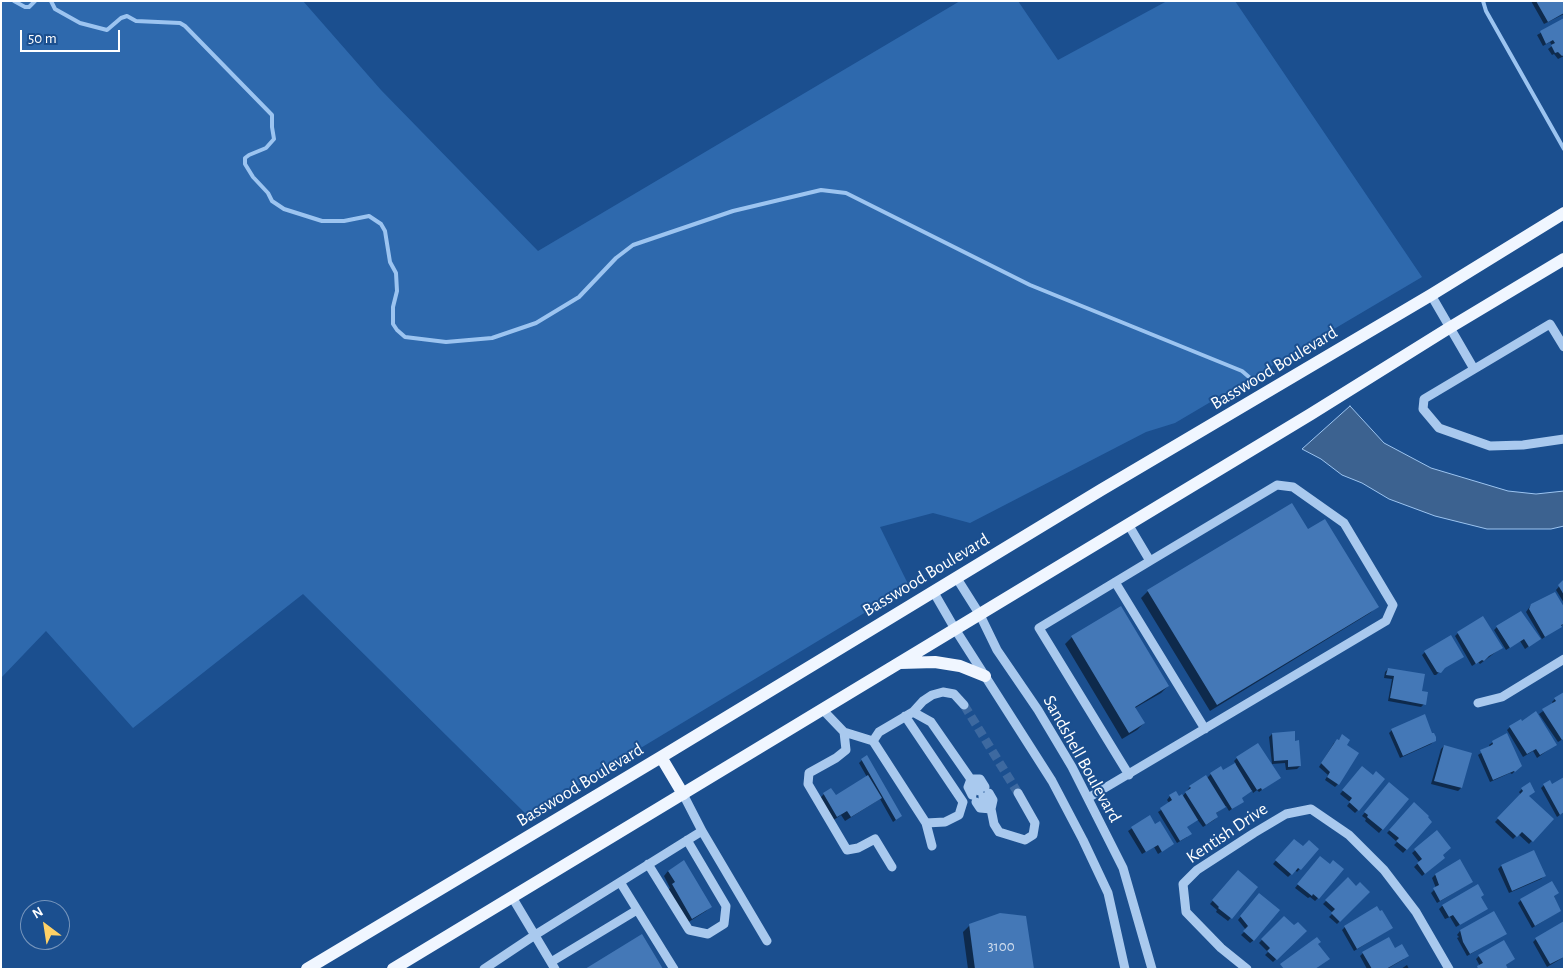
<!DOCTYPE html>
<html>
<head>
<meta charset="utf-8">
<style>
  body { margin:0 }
  #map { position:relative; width:1565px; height:970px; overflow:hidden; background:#1b4f8f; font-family:"Alegreya Sans",sans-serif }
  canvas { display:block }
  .frame { position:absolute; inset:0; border:2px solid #fff; pointer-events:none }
  .north { position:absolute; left:20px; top:900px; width:50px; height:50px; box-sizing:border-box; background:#1b4f8f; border:1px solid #7695bc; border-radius:50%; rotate:329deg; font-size:14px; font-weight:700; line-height:20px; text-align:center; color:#fff }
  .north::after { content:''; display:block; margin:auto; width:18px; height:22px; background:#ffd166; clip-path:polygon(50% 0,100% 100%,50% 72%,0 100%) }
  .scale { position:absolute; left:20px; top:30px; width:100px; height:22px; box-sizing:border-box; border:2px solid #fff; border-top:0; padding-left:6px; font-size:15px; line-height:18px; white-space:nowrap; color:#fff; -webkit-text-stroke:4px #1b4f8f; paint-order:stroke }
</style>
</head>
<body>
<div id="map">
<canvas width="1565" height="970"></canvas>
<div class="frame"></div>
<div class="north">N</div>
<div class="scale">50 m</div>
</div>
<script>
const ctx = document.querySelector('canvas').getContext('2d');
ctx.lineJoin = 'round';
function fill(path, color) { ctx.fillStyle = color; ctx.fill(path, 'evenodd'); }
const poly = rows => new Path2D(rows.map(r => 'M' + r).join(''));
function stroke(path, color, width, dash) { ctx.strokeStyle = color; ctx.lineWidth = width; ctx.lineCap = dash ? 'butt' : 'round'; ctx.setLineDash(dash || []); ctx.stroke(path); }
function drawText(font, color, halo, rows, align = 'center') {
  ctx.font = font + ' "Alegreya Sans",sans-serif'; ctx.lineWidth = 4; ctx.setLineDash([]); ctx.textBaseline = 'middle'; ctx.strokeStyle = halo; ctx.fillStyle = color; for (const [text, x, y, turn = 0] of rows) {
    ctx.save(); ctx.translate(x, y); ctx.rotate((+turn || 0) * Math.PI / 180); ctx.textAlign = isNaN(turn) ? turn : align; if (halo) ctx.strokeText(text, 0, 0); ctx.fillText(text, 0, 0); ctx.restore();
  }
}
const green = poly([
  [1,1,303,1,381,90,538,251,960,1,1018,1,1058,60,1167,1,1235,1,1422,277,1175,423,1146,432,970,523,933,513,880,527,909,586,528,816,303,594,133,728,46,631,1,678]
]);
const water = poly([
  [1350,406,1384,443,1431,468,1508,491,1536,494,1564,491,1564,526,1551,529,1487,529,1435,516,1389,499,1362,483,1342,475,1321,459,1302,449,1350,406]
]);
const shadow = poly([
  [1531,1,1564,1,1564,14,1544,24],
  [1564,20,1564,56,1558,59,1554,54,1552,55,1548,49,1552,46,1550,42,1543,46,1537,35],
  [1564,581,1564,603,1556,590],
  [1148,591,1377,607,1370,613,1210,711,1141,598],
  [1531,605,1564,609,1564,624,1542,639,1526,612],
  [1120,608,1168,686,1161,693,1135,708,1144,723,1137,730,1122,739,1065,644,1072,637],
  [1497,627,1539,639,1525,649,1520,641,1506,650,1494,630],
  [1458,633,1501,648,1480,664,1478,662,1472,666,1455,636],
  [1425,652,1441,670,1436,675,1434,675,1422,655],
  [1388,669,1421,692,1424,704,1421,707,1388,701,1392,679,1384,678,1385,672],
  [1564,694,1563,739,1558,742,1539,714,1553,704,1552,702,1555,699],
  [1510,727,1555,745,1537,758,1533,751,1523,757,1507,730],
  [1392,730,1431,734,1435,740,1431,744,1400,758,1389,733],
  [1272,734,1294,742,1300,766,1297,769,1286,770,1285,763,1272,764,1269,737],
  [1340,739,1345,745,1338,784,1335,787,1325,780,1328,775,1319,767,1334,743],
  [1493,742,1520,766,1512,774,1510,773,1490,782,1478,755,1490,747,1489,745],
  [1444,746,1471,754,1461,788,1458,791,1431,784,1441,749],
  [1237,758,1279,778,1259,792,1257,790,1253,793,1252,790,1241,798,1239,804,1229,811,1226,806,1215,814,1217,817,1214,820,1203,827,1197,819,1186,827,1187,837,1177,843,1158,812,1170,804,1167,800,1170,796,1182,797,1190,787,1207,778,1211,774,1223,772,1236,764,1234,761],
  [862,760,901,816,893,822,880,799,845,821,841,815,832,821,819,799,824,794,835,797,867,777,859,763],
  [1360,771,1358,810,1355,813,1347,806,1350,802,1340,794],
  [1564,779,1564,812,1557,817,1541,788,1544,785,1552,786],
  [1386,787,1408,799,1379,833,1365,821,1366,819,1362,816],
  [1522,789,1528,796,1552,820,1529,844,1518,834,1513,839,1495,822,1521,795,1519,792],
  [1414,804,1431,822,1403,853,1394,845,1397,842,1387,833],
  [1149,817,1169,847,1158,854,1154,847,1142,854,1128,831],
  [1437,832,1442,855,1440,861,1422,876,1414,867,1419,862,1412,853],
  [1291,843,1303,848,1317,849,1297,872,1295,870,1288,877,1273,864],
  [1534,852,1544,876,1541,879,1509,893,1498,869,1501,866],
  [1317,860,1330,865,1318,898,1315,901,1310,897,1308,898,1295,888],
  [668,871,711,906,706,911,687,923,668,890,670,888,664,876],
  [1235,875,1257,888,1228,921,1216,912,1217,910,1210,904],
  [1435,875,1472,882,1437,903,1431,893,1436,888,1432,878],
  [1348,879,1356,887,1368,892,1337,924,1329,917,1333,913,1323,904],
  [1554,896,1560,911,1532,928,1518,903,1521,900],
  [1256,898,1254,940,1250,943,1241,935,1246,930,1238,920],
  [1480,898,1486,909,1456,927,1450,917,1445,919,1439,909,1442,906],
  [1284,917,1294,927,1305,931,1273,962,1265,955,1268,952,1259,943],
  [970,925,1032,969,968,969,963,932],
  [1345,927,1392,928,1354,951,1342,930],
  [1460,931,1505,934,1467,956,1457,938,1459,937,1457,935],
  [1536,939,1564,957,1547,967,1533,942],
  [1394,949,1404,959,1387,969,1367,969,1360,956,1363,953],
  [1479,956,1514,959,1505,966,1506,969,1476,969,1480,966,1476,959],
  [1407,965,1409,969,1401,969]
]);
const stream = poly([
  [14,1,25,7,29,7,35,1],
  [51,1,55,9,80,23,107,30,121,18,127,16,136,21,180,23,185,26,272,115,272,127,274,139,266,148,249,155,245,158,245,164,253,177,268,193,272,201,284,209,322,221,344,221,369,216,381,224,385,231,390,262,396,273,397,291,393,307,393,324,397,330,405,337,446,342,492,338,536,323,579,297,616,258,633,245,733,211,821,190,846,193,1030,285,1242,371,1256,383],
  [1483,1,1486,11,1564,149]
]);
const building = poly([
  [1536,1,1564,1,1564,13,1548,22],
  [1564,18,1564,55,1562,56,1558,52,1555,53,1551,45,1555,43,1553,40,1546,44,1540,31],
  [1292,503,1308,529,1325,519,1379,607,1217,705,1147,590],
  [1564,579,1564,595,1558,585],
  [1555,592,1564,607,1564,624,1561,625,1562,627,1545,637,1529,609,1531,604],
  [1121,606,1169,686,1135,707,1145,723,1129,733,1071,636],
  [1521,611,1541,639,1529,647,1524,639,1510,648,1496,626],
  [1483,616,1503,648,1489,656,1484,661,1482,660,1476,664,1457,632],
  [1451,635,1464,657,1445,668,1441,673,1437,672,1424,651],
  [1388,668,1425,674,1422,691,1428,692,1426,705,1390,698,1394,676,1386,675],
  [1564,692,1564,739,1562,740,1542,709,1556,701,1554,698],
  [1536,711,1557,745,1540,755,1536,749,1527,754,1509,726,1521,719,1522,721],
  [1425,714,1432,733,1434,733,1436,737,1436,741,1403,756,1391,729],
  [1295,731,1295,741,1299,740,1301,766,1288,767,1288,760,1274,761,1272,733],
  [1507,733,1522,766,1515,772,1514,771,1493,780,1480,750,1490,746,1493,744,1492,741],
  [1342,734,1350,740,1347,745,1359,753,1339,785,1327,777,1330,772,1321,763,1337,739,1339,740],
  [1258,743,1281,778,1262,790,1261,788,1257,790,1236,757],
  [1444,745,1472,753,1462,788,1434,781],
  [867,755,902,816,896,820,861,759],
  [1235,763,1252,791,1242,798,1244,802,1232,809,1210,773,1221,766,1223,770],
  [1362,766,1373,775,1376,771,1385,779,1359,811,1349,802,1352,798,1342,790],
  [868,775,882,798,851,817,847,811,837,817,823,793,831,788,836,795],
  [1206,775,1226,807,1216,813,1218,817,1206,825,1185,792,1191,788,1189,786],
  [1564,777,1564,812,1560,815,1543,784,1550,780,1552,784],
  [1389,782,1409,799,1383,830,1367,817,1368,815,1364,812],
  [1530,782,1535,792,1529,796,1554,819,1533,842,1522,832,1517,837,1497,818,1523,791,1521,788],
  [1176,791,1179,796,1182,794,1198,820,1187,827,1192,834,1180,841,1160,808,1172,800,1169,795],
  [1414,802,1429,816,1428,817,1432,822,1407,850,1396,841,1399,838,1389,830],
  [1150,815,1155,824,1160,821,1174,844,1162,852,1158,845,1146,852,1131,827],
  [1437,830,1451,848,1443,855,1445,858,1425,874,1417,863,1422,859,1414,849],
  [1294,839,1303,846,1309,840,1319,849,1301,870,1298,868,1292,875,1275,860],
  [1534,850,1546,876,1512,891,1501,865],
  [1320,856,1330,864,1333,860,1344,869,1319,899,1313,894,1312,896,1297,884],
  [1460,859,1473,882,1440,901,1433,888,1439,885,1435,874],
  [684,860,712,907,692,919,672,884,675,882,668,871],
  [1238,870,1258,887,1232,919,1218,908,1219,907,1212,900],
  [1348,877,1356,886,1360,882,1370,892,1340,922,1331,913,1335,909,1325,900],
  [1552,881,1559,893,1554,896,1561,911,1535,926,1520,899],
  [1478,884,1484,895,1481,897,1488,909,1460,925,1453,915,1449,917,1442,905],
  [1259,893,1280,910,1254,941,1243,931,1248,926,1240,916],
  [1377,906,1380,911,1382,910,1393,928,1357,949,1344,926],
  [1494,911,1507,934,1470,954,1463,942,1460,930],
  [1000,913,1026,916,1034,969,975,969,969,924],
  [1284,916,1294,925,1298,922,1307,931,1277,960,1267,951,1270,948,1261,939],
  [1564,921,1564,957,1550,964,1535,938],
  [642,934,663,969,585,969],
  [1317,937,1321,942,1318,944,1330,959,1315,969,1284,969,1280,964],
  [1389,937,1395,948,1402,944,1409,956,1386,969,1372,969,1362,952],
  [1504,940,1515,959,1506,965,1508,969,1478,969,1477,966,1483,963,1478,955]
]);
const minorTunnel = poly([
  [964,705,1018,793]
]);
const minor = poly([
  [1431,295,1474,369],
  [1564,347,1550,324,1424,399,1423,409,1439,428,1490,446,1523,445,1564,439],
  [956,577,980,615,997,650,1038,710,1072,767,1123,868,1152,969],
  [1115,582,1205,729],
  [933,591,955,629,1052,781,1083,840,1108,893,1125,969],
  [1478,703,1502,697,1564,659],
  [822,709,844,732,846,750,836,758,809,773,808,784,847,850,858,848,875,839,892,867],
  [913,712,931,722,979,791],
  [905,716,963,802,959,815,945,822,926,823],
  [844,732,873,741,926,823,932,846],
  [873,741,879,732,913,712,923,701,932,695,943,692,954,694,964,705],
  [1129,775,1039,628,1150,561],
  [971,779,980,779,985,787],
  [971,779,968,787,972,795],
  [989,793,993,800,991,809,994,824,999,832,1025,840,1033,835,1035,823,1018,793],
  [683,794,702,831,767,941],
  [983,797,991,809],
  [1088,798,1386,621,1393,605,1344,523,1293,487,1277,485,1150,561,1128,524],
  [976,802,980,808,991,809],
  [648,864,689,930,708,934,724,924,726,906,687,840],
  [620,882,674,969],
  [512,897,555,969],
  [551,962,637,910],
  [484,969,535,935,702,831],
  [1247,969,1221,948,1186,912,1183,884,1197,870,1254,833,1286,814,1311,809,1349,835,1384,870,1416,912,1449,969]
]);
const major = poly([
  [900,663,935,662,960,666,985,676],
  [661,757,683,794],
  [307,969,661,757,1101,490,1431,295,1564,213],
  [393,969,1311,414,1449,328,1564,259]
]);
const numberNames = [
  ["3100",1001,946]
];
const streetNames = [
  ["Basswood Boulevard",1274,368,-31],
  ["Basswood Boulevard",926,575,-31],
  ["Sandshell Boulevard",1082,759,61],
  ["Basswood Boulevard",580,785,-31],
  ["Kentish Drive",1227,833,-34]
];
fill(green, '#2e69ad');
fill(water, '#3c6290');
stroke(water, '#9cc4f0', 1);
fill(shadow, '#0007');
stroke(stream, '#9cc4f0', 4);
fill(building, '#4478b7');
stroke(minorTunnel, '#3d69a0', 9, [9, 4.5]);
stroke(minor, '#a9c9ee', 9);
stroke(major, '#f0f6ff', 12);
drawText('15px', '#d0dded', null, numberNames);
drawText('18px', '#fff', '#1b4f8f', streetNames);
</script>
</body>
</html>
